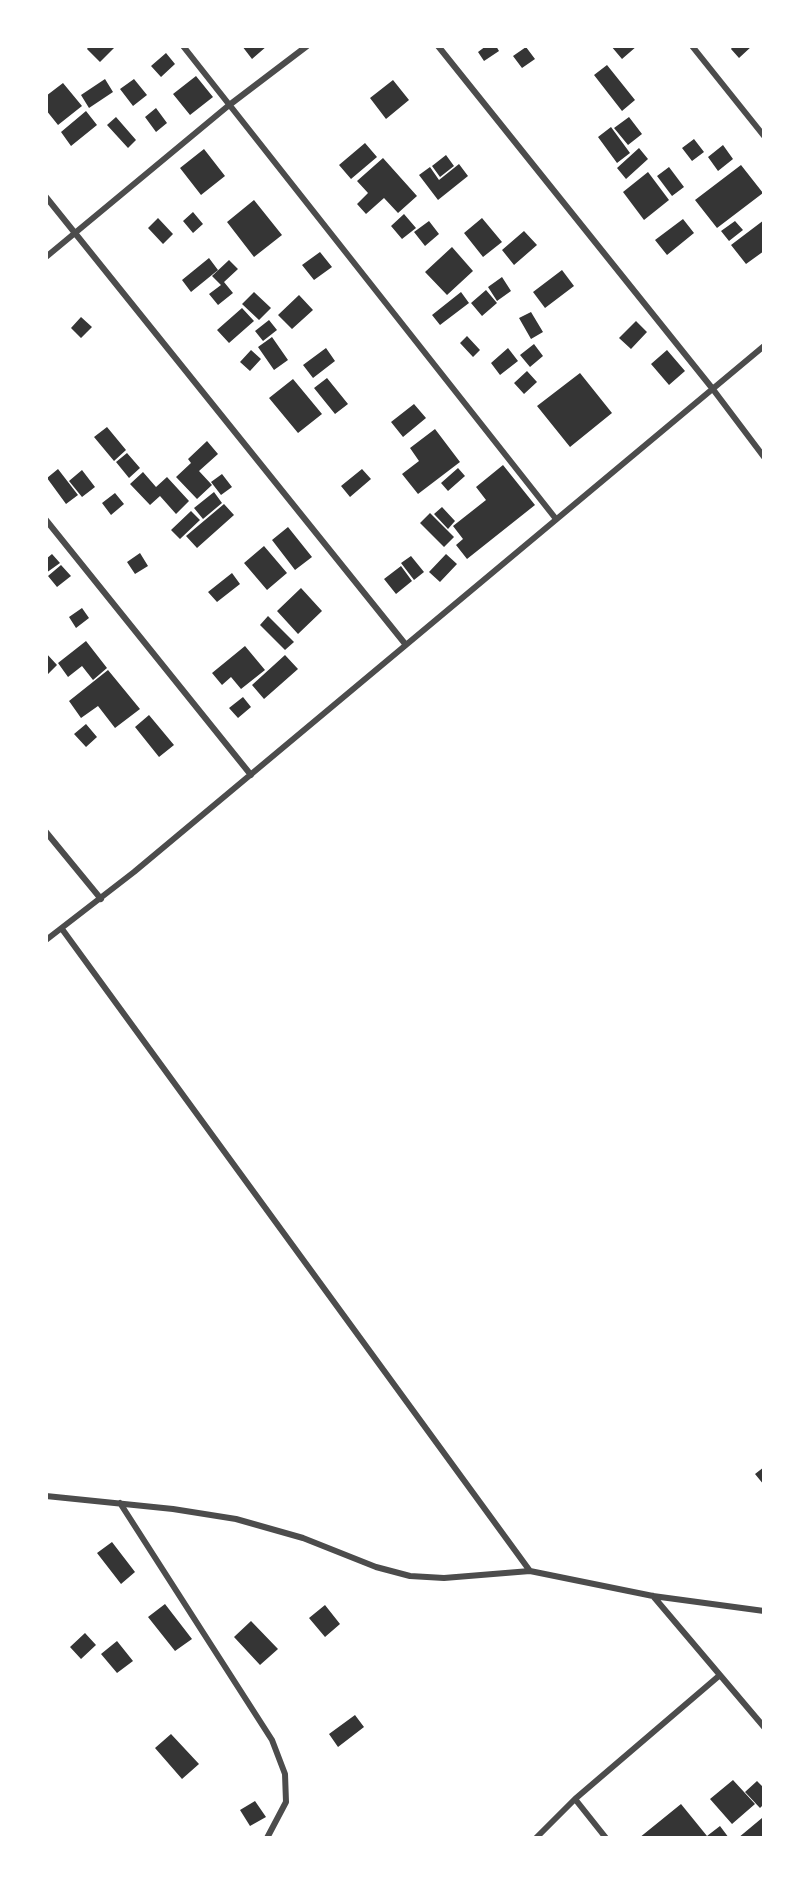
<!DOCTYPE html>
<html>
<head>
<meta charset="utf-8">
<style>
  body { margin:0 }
  #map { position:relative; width:810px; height:1884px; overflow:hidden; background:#fff; font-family:"Space Grotesk",sans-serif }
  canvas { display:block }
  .frame { position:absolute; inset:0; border:48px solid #fff; pointer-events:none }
</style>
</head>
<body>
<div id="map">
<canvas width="810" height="1884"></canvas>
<div class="frame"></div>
</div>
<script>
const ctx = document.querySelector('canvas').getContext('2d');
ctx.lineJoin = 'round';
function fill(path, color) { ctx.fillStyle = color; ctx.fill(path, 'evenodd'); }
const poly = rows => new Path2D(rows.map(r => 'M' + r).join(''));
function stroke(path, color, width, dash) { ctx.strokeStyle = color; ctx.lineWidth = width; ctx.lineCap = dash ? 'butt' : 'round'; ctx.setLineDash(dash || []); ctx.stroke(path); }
const building = poly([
  [89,46,116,46,100,62,87,49],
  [242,46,267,46,252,59],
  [486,46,496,46,499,51,484,61,478,52],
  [611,46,637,46,622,59],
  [733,46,752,46,739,58,731,49],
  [526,47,535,59,522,68,513,56],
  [166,53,175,64,161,77,151,66],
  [607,65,635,100,622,111,594,75],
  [196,76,213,97,190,115,173,94],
  [105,79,113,92,89,108,81,95],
  [134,79,147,95,133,106,120,89],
  [393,80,409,100,386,119,370,98],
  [63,83,82,106,58,125,46,110,46,96],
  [156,108,167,123,156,132,145,117],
  [86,111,97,125,71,146,61,132],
  [116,117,136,140,128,148,107,125],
  [629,117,642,134,628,145,614,128],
  [611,127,630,153,617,163,598,137],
  [694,139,704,152,692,161,682,148],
  [365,143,377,157,351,179,339,165],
  [723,145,733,159,718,171,708,157],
  [639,148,648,159,626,179,617,168],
  [204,149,225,176,201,195,180,168],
  [446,155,454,166,440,177,432,166],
  [383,158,417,196,398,213,384,198,366,214,357,204,368,193,357,181],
  [459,164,468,176,438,200,419,175,430,167,439,180],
  [741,165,763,193,717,228,695,200],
  [669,167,684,187,672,196,657,176],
  [648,172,669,200,644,220,623,192],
  [254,200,282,235,254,257,227,222],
  [193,212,203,224,193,233,183,221],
  [404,214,416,228,402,239,391,226],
  [158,218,173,234,163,244,148,228],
  [482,218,502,242,483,257,464,233],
  [683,219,694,233,667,255,655,240],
  [764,220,764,251,746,264,731,245],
  [429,221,439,234,425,246,414,232],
  [735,221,743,230,729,241,721,231],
  [524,231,537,245,514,265,502,250],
  [452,247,473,271,447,295,425,272],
  [320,252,332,267,314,280,302,265],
  [209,258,218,270,191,292,182,280],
  [229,260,238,269,224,282,233,293,218,305,209,294,221,285,212,276],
  [562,270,574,286,545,308,533,292],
  [502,277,511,291,497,301,488,287],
  [486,290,497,303,482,316,471,303],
  [254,292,271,308,259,320,242,304],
  [461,292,469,303,440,325,432,315],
  [299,295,313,310,292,329,278,315],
  [242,308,254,321,229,343,217,330],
  [531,312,543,332,531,339,519,318],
  [81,317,92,327,81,338,71,328],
  [269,320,277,330,263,341,255,331],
  [636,321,647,332,631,349,619,338],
  [467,336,480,350,473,357,460,343],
  [272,337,288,360,274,370,258,347],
  [534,344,543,356,530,367,520,355],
  [326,348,335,361,313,378,303,365],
  [508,348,518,361,500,375,491,363],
  [251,350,261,359,250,371,240,362],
  [667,350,685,371,669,385,651,364],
  [527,371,537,382,524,394,514,383],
  [580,373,612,413,570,447,537,406],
  [327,378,348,404,335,414,314,388],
  [293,379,322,414,298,433,269,398],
  [414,404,426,418,403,437,391,422],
  [107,427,126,450,114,461,94,437],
  [435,429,460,462,418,494,402,474,419,461,410,448],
  [207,441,218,454,199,471,212,485,197,499,176,477,191,463,188,459],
  [127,453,140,468,129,478,116,462],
  [503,465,535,505,467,559,456,545,463,539,453,526,486,500,476,487],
  [458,468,465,476,448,491,441,483],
  [58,469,78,495,66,504,47,478],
  [362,469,371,479,350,497,341,486],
  [82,470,95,487,82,497,69,481],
  [143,472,156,487,167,477,189,501,176,514,160,496,150,505,130,484],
  [222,474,232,487,221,495,211,482],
  [214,492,222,503,203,519,194,508],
  [115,493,124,504,111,515,102,503],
  [224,504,234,515,197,548,186,536],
  [442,507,455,521,448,529,434,514],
  [191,511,200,520,180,539,171,530],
  [430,513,454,537,444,547,420,523],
  [288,527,312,557,295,570,272,540],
  [264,546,287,573,267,590,244,563],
  [140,553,148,566,135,574,127,562],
  [52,554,60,563,46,573,46,559],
  [446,554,457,564,440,582,429,572],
  [411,556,424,572,414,580,401,563],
  [61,565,71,576,57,587,48,576],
  [401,566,412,581,396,594,384,579],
  [232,573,240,584,217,602,208,592],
  [301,588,322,611,298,634,277,611],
  [82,608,89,618,76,628,69,617],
  [268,616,294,642,285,650,260,625],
  [86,641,107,668,93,680,82,666,68,677,58,663],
  [245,646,265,670,241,689,231,677,222,685,212,673],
  [46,653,57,665,48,674,46,673],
  [285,655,298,669,264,699,252,685],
  [108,670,140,709,115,728,98,706,81,718,69,701],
  [243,697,251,707,238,718,229,708],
  [149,715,174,745,159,757,135,727],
  [86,724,97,737,86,747,74,734],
  [764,1467,764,1485,755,1474],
  [112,1542,135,1572,121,1584,97,1553],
  [165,1604,192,1639,175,1651,148,1617],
  [325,1605,340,1624,325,1637,309,1618],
  [251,1621,278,1649,260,1665,234,1637],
  [85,1633,96,1645,81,1659,70,1647],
  [117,1641,133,1661,117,1673,101,1654],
  [355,1715,364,1727,338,1747,329,1734],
  [171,1734,199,1764,182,1779,155,1748],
  [733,1780,755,1804,732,1824,710,1799],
  [757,1781,764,1788,764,1804,760,1808,745,1792],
  [255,1801,266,1817,250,1826,240,1810],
  [681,1804,707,1836,720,1826,729,1838,639,1838],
  [762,1818,764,1838,738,1838]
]);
const minor = poly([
  [183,46,556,519],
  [438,46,712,388,764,457],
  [692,46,764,136],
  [46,197,406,645],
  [46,257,228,106,307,46],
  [46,520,251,775],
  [46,832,101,899],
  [62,929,530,1571],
  [46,940,134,872,764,346],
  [46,1496,173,1509,236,1519,303,1538,376,1567,410,1576,444,1578,530,1571,653,1596,764,1611],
  [120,1503,272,1740,285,1774,286,1802,267,1838],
  [653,1596,764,1727],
  [575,1799,606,1838],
  [536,1838,575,1799,720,1675]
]);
fill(building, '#353535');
stroke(minor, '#4c4c4c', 6);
</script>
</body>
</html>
